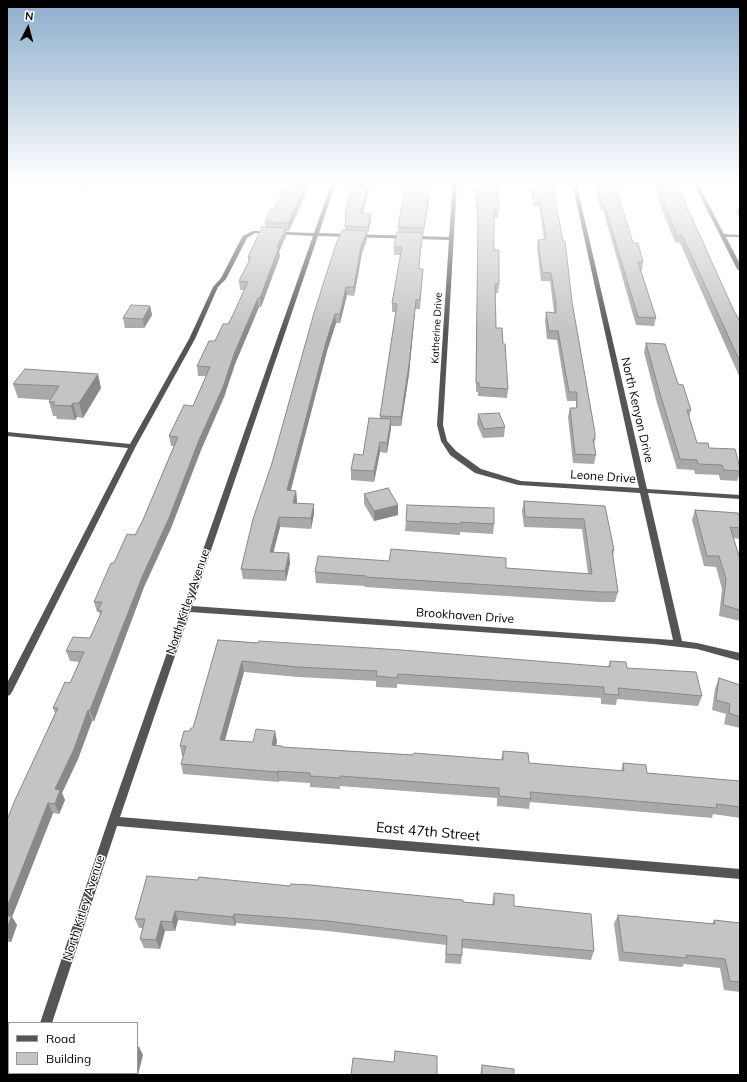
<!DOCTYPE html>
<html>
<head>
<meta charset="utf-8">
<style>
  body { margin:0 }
  #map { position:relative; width:747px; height:1082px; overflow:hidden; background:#fff; font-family:Mulish,sans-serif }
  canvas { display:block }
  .frame { position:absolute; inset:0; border:8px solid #000; pointer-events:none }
  .legend { position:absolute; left:8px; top:1022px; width:130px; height:52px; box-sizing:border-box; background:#fff; border:1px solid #999; margin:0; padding:5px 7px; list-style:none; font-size:12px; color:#000 }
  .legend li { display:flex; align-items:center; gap:8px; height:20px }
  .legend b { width:20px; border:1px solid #999 }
  .north { position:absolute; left:8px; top:8px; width:40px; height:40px; -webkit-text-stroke:3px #fff; paint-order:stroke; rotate:6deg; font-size:11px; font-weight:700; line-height:16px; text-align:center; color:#000 }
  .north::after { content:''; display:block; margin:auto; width:14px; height:18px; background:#000; clip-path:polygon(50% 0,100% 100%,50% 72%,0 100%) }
</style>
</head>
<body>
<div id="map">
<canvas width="747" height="1082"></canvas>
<div class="frame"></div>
<ul class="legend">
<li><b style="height:5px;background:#555"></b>Road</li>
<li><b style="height:11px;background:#c4c4c4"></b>Building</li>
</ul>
<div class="north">N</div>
</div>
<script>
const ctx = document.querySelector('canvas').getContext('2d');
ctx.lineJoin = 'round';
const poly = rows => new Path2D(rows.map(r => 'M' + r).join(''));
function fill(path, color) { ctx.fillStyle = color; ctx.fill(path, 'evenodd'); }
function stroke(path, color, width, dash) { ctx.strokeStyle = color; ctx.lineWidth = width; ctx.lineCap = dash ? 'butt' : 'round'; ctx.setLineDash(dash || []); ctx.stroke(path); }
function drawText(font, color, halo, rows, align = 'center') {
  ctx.font = font + ' Mulish,sans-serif'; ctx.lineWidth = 3; ctx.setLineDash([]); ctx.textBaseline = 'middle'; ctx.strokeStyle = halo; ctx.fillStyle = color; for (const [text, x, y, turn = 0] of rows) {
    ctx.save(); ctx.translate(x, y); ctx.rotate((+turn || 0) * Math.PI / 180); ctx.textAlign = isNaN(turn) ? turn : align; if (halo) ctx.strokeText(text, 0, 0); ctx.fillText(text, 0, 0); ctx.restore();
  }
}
const service = poly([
  [253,231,257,232,247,238,226,279,218,287,195,339,136,446,12,692,10,695,7,696,7,683,128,448,7,436,7,432,130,444,189,339,213,287,221,278,239,243,243,236,253,231]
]);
const minor = poly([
  [332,182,336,182,319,233,449,237,453,182,457,182,443,425,447,441,456,451,481,469,521,481,639,488,572,182,576,182,647,489,740,495,740,499,648,493,682,641,697,643,740,653,740,661,697,649,654,644,190,612,120,817,740,869,740,879,117,826,52,1023,40,1023,108,821,313,236,255,233,253,232,255,231,314,233,332,182],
  [318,236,449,240,437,425,441,441,450,455,475,473,518,485,640,493,673,640,192,606,318,236],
  [693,182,697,182,724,234,740,235,740,237,726,237,740,264,740,271,737,269,693,182],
  [22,1073,36,1073,35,1075,21,1075,22,1073]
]);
const wall = poly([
  [77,182,87,182,88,190],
  [285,182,311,182,289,231,286,231,286,236,279,252,280,256,261,307,259,307,235,364,224,397,201,450,171,528,144,587,94,721,92,721,78,759,62,793,65,800,59,814,53,813,12,917,17,925,11,942,7,942,7,820,55,713,53,708,70,683,79,662,70,661,66,651,90,638,100,615,99,612,97,612,94,602,114,563,135,535,142,522,174,446,171,446,169,436,193,406,206,376,198,376,197,366,215,341,228,324,231,319,244,290,240,290,239,281,248,263,248,257,265,227,265,222,274,209,286,185,285,185],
  [353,182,371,182,363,214,371,214,371,220,368,233,367,233,367,239,362,253,354,296,347,295,340,323,336,323,327,351,291,490,296,491,297,501,296,503,314,514,311,529,280,527,273,552,289,553,290,563,286,581,243,579,241,569,272,463,345,230,345,219,346,215,345,211,351,194,351,188],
  [477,182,498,182,499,188,498,196,499,210,498,218,494,218,494,250,499,284,498,293,495,293,496,328,503,344,508,389,507,398,478,396,478,392,476,392,478,226,475,192,476,184,477,184],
  [530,182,552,182,595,439,594,445,596,455,594,464,573,463,568,417,570,408,576,408,576,401,567,401,557,340,547,339,545,321,546,312,554,313,554,312,550,281,541,281,537,248,538,240,544,239,539,207,533,206],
  [594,182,614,182,633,243,643,262,642,270,641,270,656,318,654,326,636,325,603,210,601,210],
  [652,182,676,182,734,311,740,321,740,378,680,243,675,242,657,197,658,194],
  [429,201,423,235,422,241,420,258,419,269,423,269,420,309,415,309,409,374,401,426,391,426,387,453,380,452,374,482,351,480,351,470,363,455,380,418,396,312,392,312,392,303,400,255,394,255,394,247,398,232,398,227],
  [738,206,740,206,740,220,736,213],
  [150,306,152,315,144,328,125,328,123,318],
  [646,343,678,384,691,410,689,417,697,443,709,448,740,468,740,473,737,481,720,480,719,475,695,474,694,470,677,469,657,403,644,352],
  [13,384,101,388,83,418,77,417,75,420,57,419,56,416,53,416,49,402,50,400,18,398],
  [478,414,505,427,504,437,483,438,477,424],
  [364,494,398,505,398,515,374,521,364,504],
  [524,501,605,506,614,550,613,557,618,592,615,602,599,602,365,587,365,586,316,583,315,572,389,561,588,574,582,529,524,527,522,511],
  [494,508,494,524,493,534,460,532,460,535,405,531,406,521],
  [695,510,740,517,740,539,733,538,740,559,740,621,719,616,722,589,716,567,704,566,692,520],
  [218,640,608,667,610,661,702,696,698,706,617,699,616,705,601,704,601,698,397,684,397,688,376,687,376,681,298,677,244,672,225,740,253,742,277,741,276,745,283,747,501,760,503,751,529,763,621,771,623,763,647,773,740,781,740,818,713,814,712,818,530,802,529,809,497,806,497,798,340,786,340,789,310,787,310,783,279,781,279,782,183,774,181,764,183,756,182,756,180,746,193,728],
  [719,678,740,685,740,728,724,724,726,714,712,710,715,689],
  [198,880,290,886,492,905,494,893,514,906,594,951,591,960,462,948,462,955,461,964,445,963,446,945,328,931,236,923,235,926,178,920,175,931,165,931,160,949,144,948,140,939,143,928,139,928,135,919],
  [618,915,712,924,714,920,740,923,740,992,724,990,720,968,684,964,682,967,619,961,614,924],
  [482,1065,514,1075,480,1075]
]);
const shadedWall = poly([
  [307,182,311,182,289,231,288,223],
  [369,182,371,182,361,220,361,213],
  [430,182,429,201,423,235,424,228],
  [371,214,371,220,368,233,368,227],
  [286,228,286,236,279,252,280,256,261,307,260,298,277,247],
  [367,231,367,239,362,253,354,296,354,287,361,245],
  [423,233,422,241,420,259,420,251],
  [346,287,347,295,340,323,340,314],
  [258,298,259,307,235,364,224,397,201,450,171,528,144,587,94,721,90,710,142,577],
  [416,300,409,374,401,426,401,417],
  [150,306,152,315,144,328,143,319],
  [335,314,336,323,327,351,288,500,287,490,326,342],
  [98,374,101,388,83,418,79,403],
  [73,403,77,417,75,420,71,406],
  [391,419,391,429,387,453,387,443],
  [380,442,380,452,374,482,374,471],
  [296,491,297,501,294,513,293,503],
  [314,504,314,514,311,529,311,518],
  [398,505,398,515,374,521,374,511],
  [279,517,280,527,271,562,270,552],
  [289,553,290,563,286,581,285,571],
  [242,661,244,672,222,750,220,740],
  [88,710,92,721,78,759,62,793,65,800,59,814,55,804,55,789],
  [275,731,277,741,274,755,272,745],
  [278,771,279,781,279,782,277,772],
  [48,803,53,813,12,917,17,925,11,942,7,936,7,907],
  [175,911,178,920,175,931,172,922],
  [234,914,236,923,235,926,233,917],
  [161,921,165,931,160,949,156,940],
  [139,1047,143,1055,138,1075,132,1075,132,1073,137,1073,137,1054]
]);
const building = poly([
  [288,182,307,182,288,223,265,222,271,209,274,209,288,182],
  [353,182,369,182,361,213,371,214,368,227,344,226,347,219,345,219,347,211,345,211,352,188,351,188,353,182],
  [406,182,430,182,424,228,398,227,406,182],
  [477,182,498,182,499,188,497,188,499,210,494,210,494,250,499,250,499,284,495,284,496,328,502,328,503,344,505,344,508,389,479,387,479,383,476,383,478,218,476,184,477,184,477,182],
  [532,182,552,182,563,241,565,241,572,302,595,433,595,439,593,439,596,455,575,454,570,408,577,408,577,392,569,392,558,331,549,331,546,312,556,313,556,303,551,273,542,272,538,240,546,239,540,199,534,199,532,182],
  [597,182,614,182,633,243,638,243,643,262,638,262,656,318,638,317,604,204,602,203,597,182],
  [657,182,676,182,683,195,686,205,734,311,740,321,740,362,682,235,677,235,659,189,661,189,657,182],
  [262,227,286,228,277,247,279,247,260,298,258,298,234,354,223,387,199,440,169,518,142,577,90,710,88,710,74,749,55,789,60,790,55,804,48,803,7,907,7,820,15,800,58,708,53,708,65,682,70,683,84,652,66,651,73,637,90,638,102,611,98,610,102,602,94,602,111,563,114,563,127,534,135,535,142,522,178,437,169,436,184,405,193,406,210,367,197,366,209,341,215,341,223,324,228,324,231,319,248,282,239,281,251,257,248,257,262,227],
  [342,230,367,231,361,245,354,287,346,287,340,314,335,314,326,342,287,490,296,491,293,503,314,504,311,518,279,517,270,552,289,553,285,571,241,569,253,519,272,463,314,313,335,247,342,230],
  [397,232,423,233,420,251,419,269,423,269,420,300,416,300,409,365,401,417,380,416,397,304,392,303,402,247,394,247,397,232],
  [131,305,150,306,143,319,123,318,131,305],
  [646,343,665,344,678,384,683,385,691,410,687,410,697,443,708,443,709,448,735,449,740,468,740,471,724,470,722,465,698,464,697,460,680,459,660,394,646,343],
  [25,369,98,374,79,403,73,403,71,406,53,405,55,402,49,402,59,386,13,384,25,369],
  [499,413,505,427,484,429,478,414,499,413],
  [369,418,391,419,387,443,380,442,374,471,351,470,354,454,363,455,369,418],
  [388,488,398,505,374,511,364,494,388,488],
  [524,501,605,506,614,550,612,550,618,592,601,592,365,577,366,576,315,572,318,556,389,561,391,549,506,558,506,568,592,574,584,519,525,517,524,501],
  [407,505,494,508,494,524,461,522,461,524,406,521,407,505],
  [695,510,738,513,740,517,740,528,730,527,740,559,740,610,723,605,726,579,719,556,707,556,695,510],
  [218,640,258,643,259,641,402,650,610,667,610,661,626,662,627,668,696,672,702,696,618,688,619,695,604,694,604,687,398,674,397,678,376,676,377,671,297,667,242,661,220,740,253,742,256,729,275,731,272,745,282,746,282,747,413,755,414,753,503,760,503,751,528,753,529,763,624,771,623,763,646,765,647,773,740,781,740,807,716,804,717,808,530,792,531,799,499,796,499,788,340,776,340,778,310,776,310,773,278,771,277,772,181,764,186,746,180,746,184,731,190,731,191,728,193,728,218,640],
  [719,678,740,685,740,717,729,713,730,704,716,700,719,678],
  [147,876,198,880,199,877,290,886,291,884,311,885,463,900,463,902,494,905,494,893,514,895,514,906,591,914,594,951,462,939,462,955,446,954,447,936,328,921,234,914,233,917,175,911,172,922,161,921,156,940,140,939,145,919,135,919,147,876],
  [618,915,715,924,714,920,740,923,740,982,730,981,725,959,686,955,687,958,623,952,618,915],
  [7,916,12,916,7,928,7,916],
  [137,1047,139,1047,137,1054,137,1047],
  [395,1051,437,1056,437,1075,351,1075,353,1058,394,1062,395,1051],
  [482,1065,514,1069,514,1075,482,1075,482,1065],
  [89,1073,132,1073,132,1075,88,1075,89,1073]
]);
const farStreetnames = [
  ["Katherine Drive",437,328,-87]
];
const streetNames = [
  ["North Kenyon Drive",637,410,77],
  ["Leone Drive",603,477,4],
  ["North Kitley Avenue",188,602,-71],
  ["Brookhaven Drive",465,616,4],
  ["North Kitley Avenue",84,908,-72]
];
const nearStreetnames = [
  ["East 47th Street",428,832,5]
];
fill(service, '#555');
fill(minor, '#555');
fill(wall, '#a9a9a9');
fill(shadedWall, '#898989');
fill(building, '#c4c4c4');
stroke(building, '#898989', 1);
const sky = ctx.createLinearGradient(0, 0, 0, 333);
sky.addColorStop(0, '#8cadcc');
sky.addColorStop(0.55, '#fff');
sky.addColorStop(1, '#ffffff00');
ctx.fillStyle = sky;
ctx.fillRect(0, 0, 747, 333);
drawText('10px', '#000', '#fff', farStreetnames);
drawText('12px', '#000', '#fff', streetNames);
drawText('14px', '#000', '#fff', nearStreetnames);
</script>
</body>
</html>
